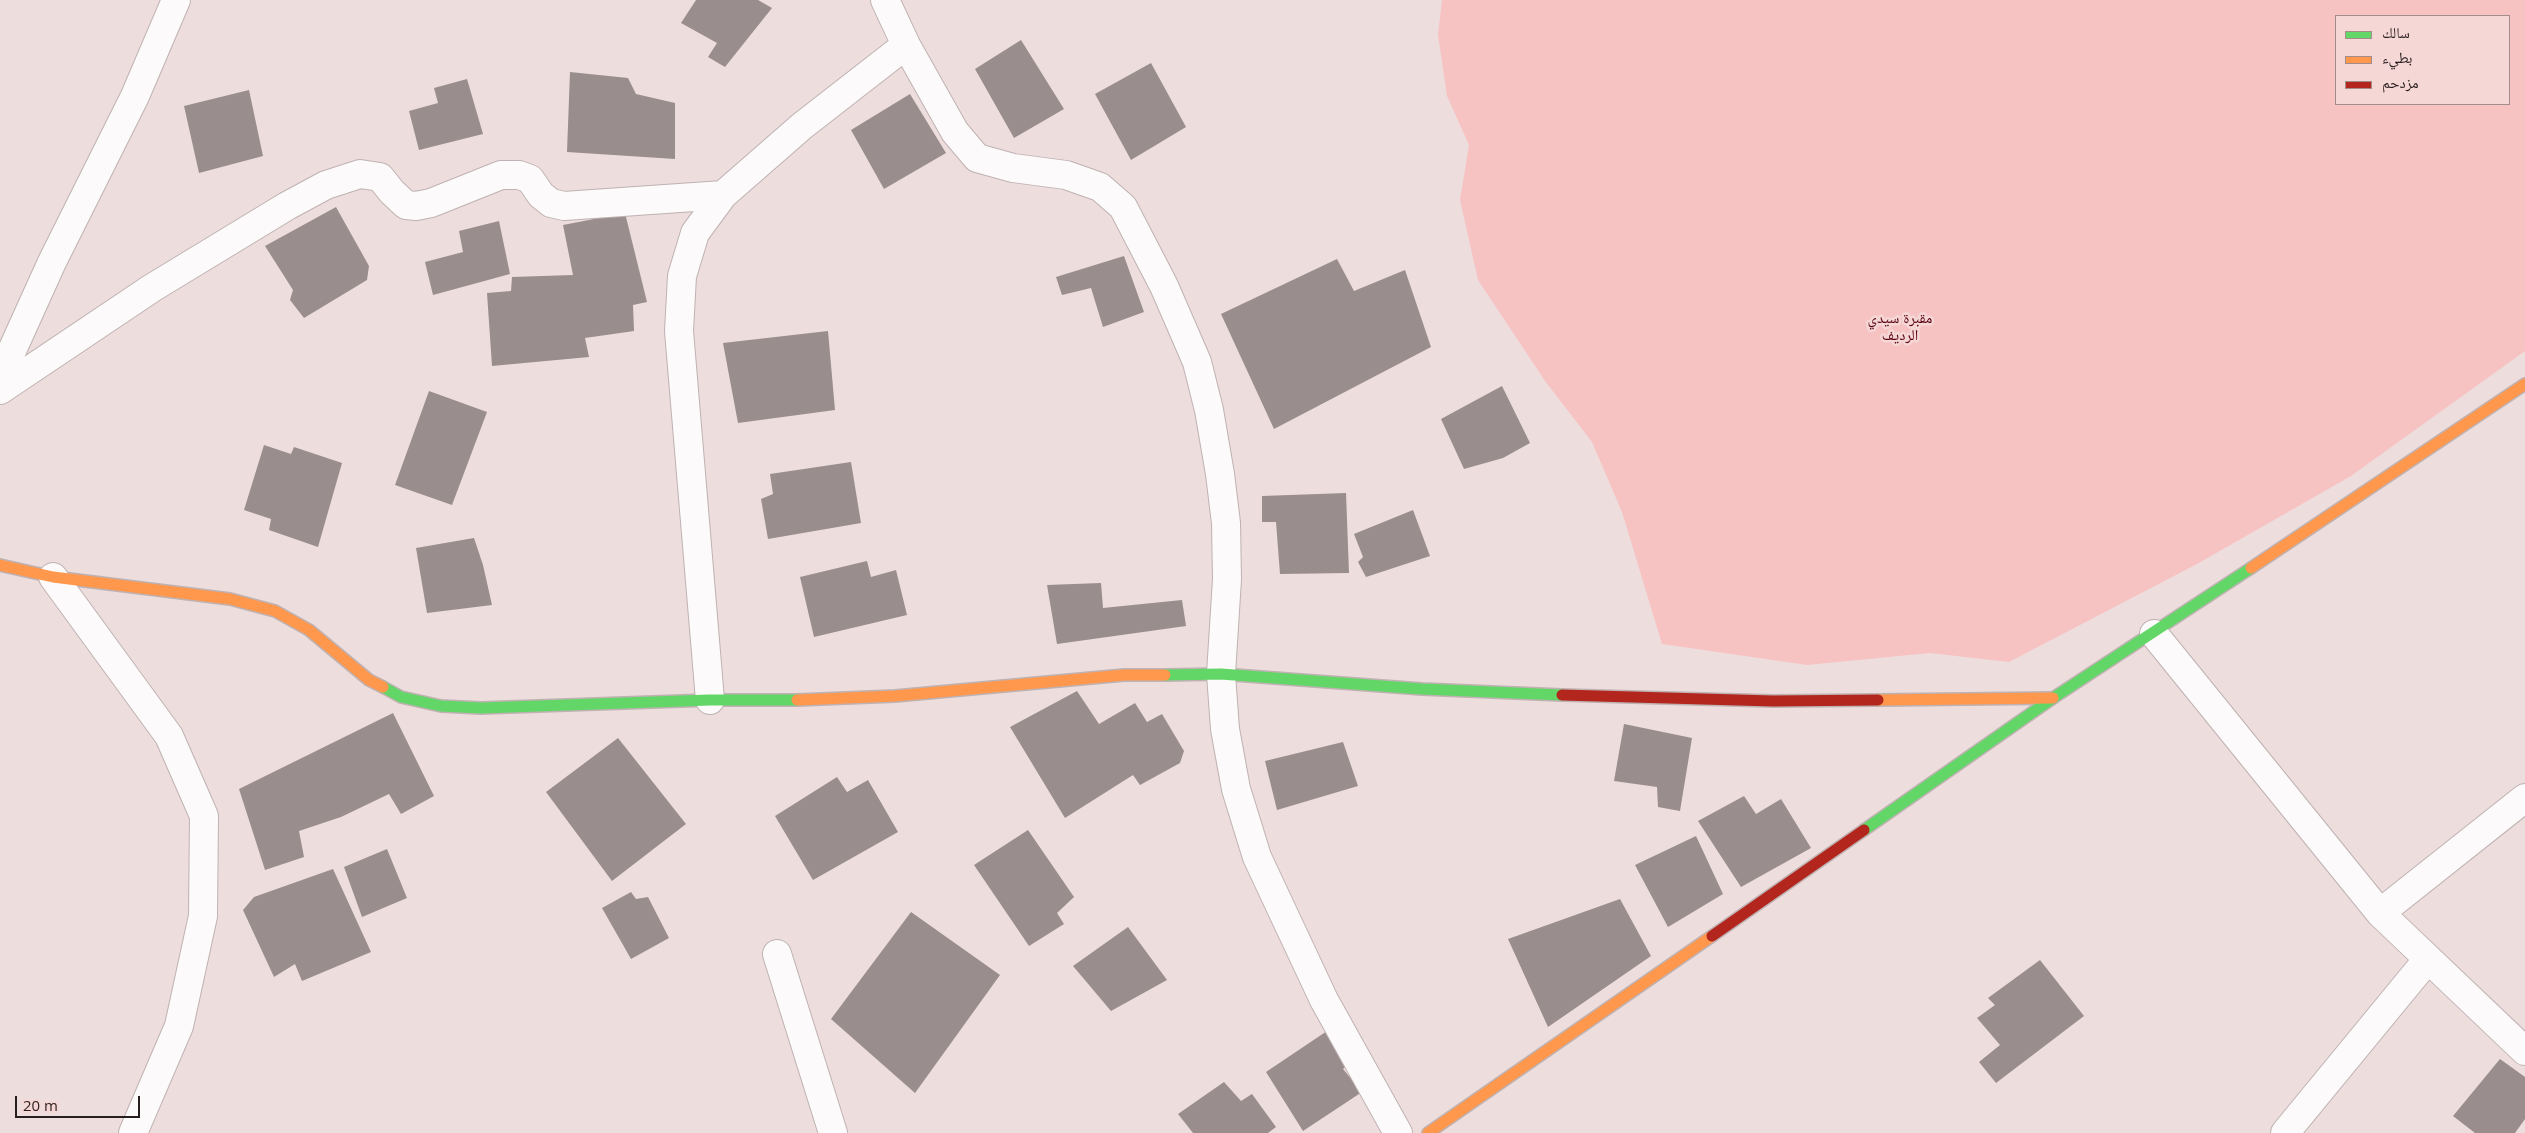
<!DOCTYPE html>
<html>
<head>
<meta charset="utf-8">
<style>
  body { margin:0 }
  #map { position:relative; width:2525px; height:1133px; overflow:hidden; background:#edd; font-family:"Open Sans","Noto Naskh Arabic",sans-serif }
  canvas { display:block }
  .legend { position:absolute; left:2335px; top:15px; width:175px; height:90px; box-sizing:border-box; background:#f5d7d6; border:1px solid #a38d8c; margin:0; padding:6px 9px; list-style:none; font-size:15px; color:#291e1e }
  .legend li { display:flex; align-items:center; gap:10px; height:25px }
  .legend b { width:25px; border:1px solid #a38d8c }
  .scale { position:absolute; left:15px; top:1096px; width:125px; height:22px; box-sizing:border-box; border:2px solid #291e1e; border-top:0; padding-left:6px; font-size:15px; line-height:18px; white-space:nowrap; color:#291e1e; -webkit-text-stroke:4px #f5d7d6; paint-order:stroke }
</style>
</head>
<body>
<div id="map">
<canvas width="2525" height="1133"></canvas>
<ul class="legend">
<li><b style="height:6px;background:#63d668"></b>سالك</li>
<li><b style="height:6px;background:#ff974d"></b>بطيء</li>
<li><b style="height:6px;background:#b3261e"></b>مزدحم</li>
</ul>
<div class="scale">20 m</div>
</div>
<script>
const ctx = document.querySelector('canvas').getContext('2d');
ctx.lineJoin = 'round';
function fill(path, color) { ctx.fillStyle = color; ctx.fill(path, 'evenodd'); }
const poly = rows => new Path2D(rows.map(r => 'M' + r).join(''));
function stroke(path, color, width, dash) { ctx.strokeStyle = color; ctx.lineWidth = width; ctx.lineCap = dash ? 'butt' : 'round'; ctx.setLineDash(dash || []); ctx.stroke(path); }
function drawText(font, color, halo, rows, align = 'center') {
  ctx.font = font + ' "Open Sans","Noto Naskh Arabic",sans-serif'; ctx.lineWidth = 5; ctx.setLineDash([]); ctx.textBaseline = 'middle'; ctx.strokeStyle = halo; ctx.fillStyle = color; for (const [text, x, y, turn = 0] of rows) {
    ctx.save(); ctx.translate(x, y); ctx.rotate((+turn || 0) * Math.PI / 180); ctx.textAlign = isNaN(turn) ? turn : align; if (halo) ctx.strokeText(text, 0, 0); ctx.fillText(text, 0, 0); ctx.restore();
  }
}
const green = poly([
  [1442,0,2525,0,2525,351,2351,476,2197,564,2009,662,1930,653,1807,665,1662,644,1622,512,1592,442,1545,381,1478,280,1460,200,1469,145,1447,96,1438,35],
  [2336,16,2509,16,2509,104,2336,104]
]);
const building = poly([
  [696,0,758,0,772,8,725,67,708,57,717,43,681,23],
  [1021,40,1064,109,1014,138,975,69],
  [1151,63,1186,127,1131,160,1095,94],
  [570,72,628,78,636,94,675,103,675,159,567,152],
  [467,79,483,134,419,150,409,111,438,103,434,88],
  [249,90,263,156,199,173,184,106],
  [910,94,946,153,884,189,851,130],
  [336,207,369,266,367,280,304,318,290,300,293,290,265,246],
  [625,213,647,302,633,305,634,331,585,338,589,357,492,366,487,293,511,291,512,277,573,275,563,225],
  [499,221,510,274,433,295,425,262,463,252,459,231],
  [1124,256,1144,312,1103,327,1091,288,1062,295,1056,277],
  [1337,259,1354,291,1405,270,1431,347,1274,429,1221,314],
  [828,331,835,410,738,423,723,343],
  [1502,386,1530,443,1503,458,1464,469,1441,419],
  [429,391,487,412,452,505,395,485],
  [264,445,291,454,294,447,342,463,318,547,269,530,271,519,244,510],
  [851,462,861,523,768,539,761,499,773,494,770,474],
  [1346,493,1349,573,1280,574,1276,522,1262,522,1262,496],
  [1413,510,1430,556,1366,577,1358,562,1363,557,1354,534],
  [474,538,483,565,492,605,427,613,416,548],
  [867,561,871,577,896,570,907,615,814,637,800,577],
  [1101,583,1103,608,1182,600,1186,626,1057,644,1047,585],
  [1077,691,1099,724,1135,703,1147,722,1162,714,1184,751,1180,763,1140,785,1133,775,1065,818,1010,727],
  [393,713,434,796,401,814,389,794,341,817,299,831,304,857,265,870,239,789],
  [1624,724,1692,738,1680,811,1658,807,1657,787,1614,781],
  [618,738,686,824,612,881,546,792],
  [1343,742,1358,786,1277,810,1265,761],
  [837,777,847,792,868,780,898,832,813,880,775,816],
  [1744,796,1756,814,1781,799,1811,848,1741,887,1698,821],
  [1028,830,1074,897,1057,913,1064,924,1029,946,974,865],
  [1696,836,1723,894,1668,927,1635,865],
  [387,849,407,898,362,917,344,867],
  [333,869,371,952,302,981,295,964,274,977,243,910,254,897],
  [631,892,636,899,648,897,669,938,631,959,602,908],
  [1620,899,1651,956,1548,1027,1508,939],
  [911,912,1000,975,915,1093,831,1019],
  [1128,927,1167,980,1111,1011,1073,966],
  [2040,960,2084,1016,1996,1083,1979,1062,2000,1045,1977,1018,1995,1005,1988,998],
  [1327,1031,1350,1062,1343,1069,1362,1092,1303,1131,1266,1072],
  [2500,1059,2525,1077,2525,1119,2515,1133,2475,1133,2453,1116],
  [1224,1082,1241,1101,1252,1094,1276,1127,1268,1133,1193,1133,1178,1114]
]);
const street = poly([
  [885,0,906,45,955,132,977,158,1013,168,1066,175,1100,187,1123,207,1164,286,1197,362,1209,410,1220,474,1226,523,1227,579,1221,674,1225,729,1236,789,1257,857,1324,1000,1398,1133],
  [0,377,52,262,135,96,176,0],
  [0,390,152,288,287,206,326,185,360,174,380,177,392,192,406,205,416,206,431,203,501,175,519,175,530,179,541,195,551,203,564,206,723,195],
  [53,577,169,736,204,816,203,916,179,1026,133,1133],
  [2154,634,2380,913,2525,1051],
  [710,700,679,331,682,276,695,233,723,195,802,126,906,45],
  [2380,913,2525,798],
  [777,954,833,1133],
  [2285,1133,2428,959]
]);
const fast = poly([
  [1165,675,1221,674,1422,689,1562,695],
  [383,687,401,697,441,706,481,708,710,700,797,700],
  [1864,830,2053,698,2251,568]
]);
const slow = poly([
  [0,565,53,577,230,599,275,611,309,630,369,680,383,687],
  [2251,568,2525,384],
  [797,700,895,696,1124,675,1165,675],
  [1878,700,2053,698],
  [1428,1133,1712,936]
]);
const jam = poly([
  [1562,695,1773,701,1878,700],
  [1712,936,1864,830]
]);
const parkNames = [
  ["مقبرة سيدي",1900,319],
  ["الرديف",1900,336]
];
fill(green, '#f6c3c2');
fill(building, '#998d8d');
stroke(street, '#bfb2b2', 30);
stroke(fast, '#bfb2b2', 14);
stroke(slow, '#bfb2b2', 14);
stroke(jam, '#bfb2b2', 14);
stroke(street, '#fcfafa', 28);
stroke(fast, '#63d668', 11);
stroke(slow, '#ff974d', 11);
stroke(jam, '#b3261e', 11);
drawText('15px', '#5d0212', '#f5d7d6', parkNames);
</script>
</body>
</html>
